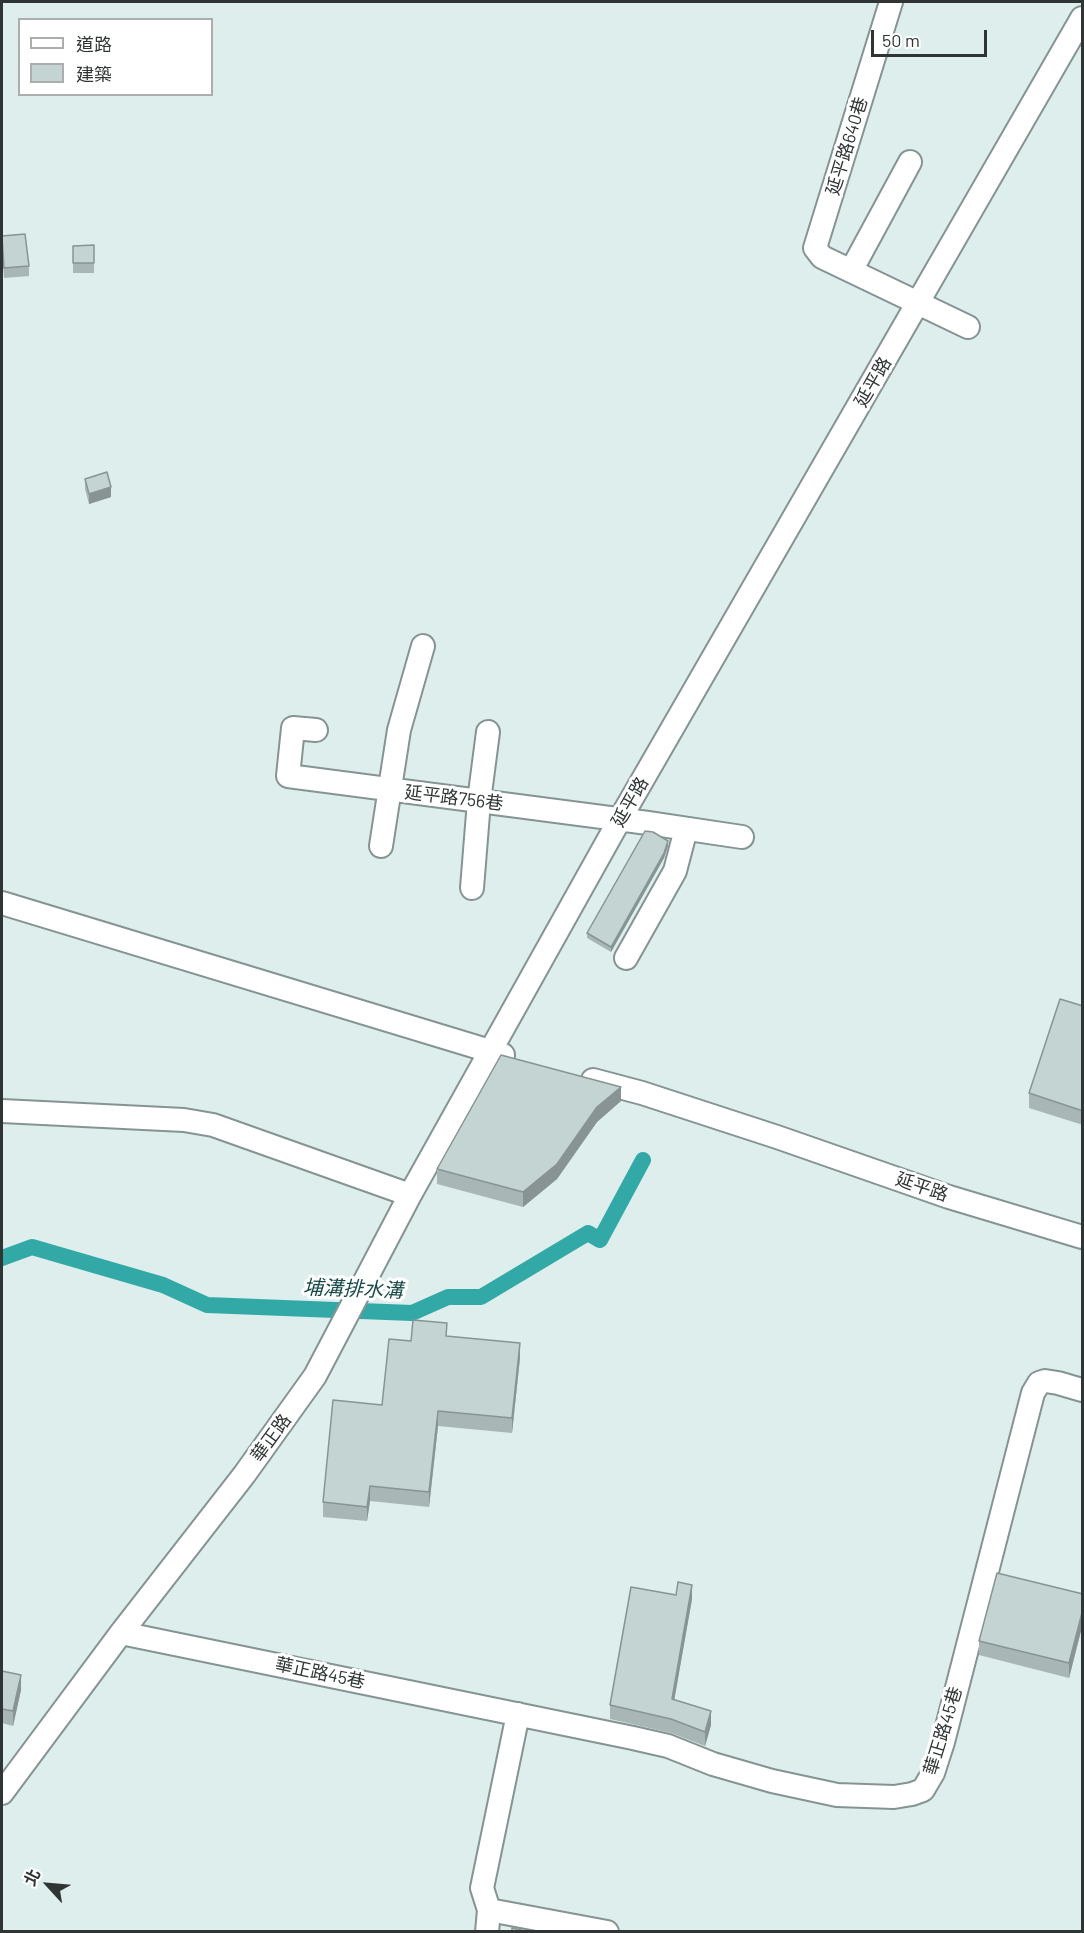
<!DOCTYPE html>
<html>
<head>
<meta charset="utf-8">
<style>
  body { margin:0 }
  #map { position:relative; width:1084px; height:1933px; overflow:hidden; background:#ddeeed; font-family:Barlow,"Noto Sans TC",sans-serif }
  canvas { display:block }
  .frame { position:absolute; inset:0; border:3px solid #2f3535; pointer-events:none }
  .legend { position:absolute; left:18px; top:18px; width:195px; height:78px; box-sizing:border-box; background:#fff; border:2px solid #acaeae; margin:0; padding:8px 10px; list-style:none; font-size:18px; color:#2f3535 }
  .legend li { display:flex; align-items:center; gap:12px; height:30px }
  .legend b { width:30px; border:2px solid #acaeae }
  .north { position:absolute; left:18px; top:1855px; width:60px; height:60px; -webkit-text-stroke:4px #fff; paint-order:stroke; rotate:296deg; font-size:16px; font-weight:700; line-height:24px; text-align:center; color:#2f3535 }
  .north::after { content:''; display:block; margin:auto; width:21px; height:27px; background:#2f3535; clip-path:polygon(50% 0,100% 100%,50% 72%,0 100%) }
  .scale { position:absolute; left:871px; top:30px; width:116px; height:27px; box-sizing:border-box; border:3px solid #2f3535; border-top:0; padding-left:8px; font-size:18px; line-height:21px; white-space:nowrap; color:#2f3535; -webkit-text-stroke:4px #fff; paint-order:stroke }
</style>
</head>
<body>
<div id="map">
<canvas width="1084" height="1933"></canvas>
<div class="frame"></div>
<ul class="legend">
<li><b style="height:8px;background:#fff"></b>道路</li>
<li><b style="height:16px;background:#c3d4d3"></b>建築</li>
</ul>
<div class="north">北</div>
<div class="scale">50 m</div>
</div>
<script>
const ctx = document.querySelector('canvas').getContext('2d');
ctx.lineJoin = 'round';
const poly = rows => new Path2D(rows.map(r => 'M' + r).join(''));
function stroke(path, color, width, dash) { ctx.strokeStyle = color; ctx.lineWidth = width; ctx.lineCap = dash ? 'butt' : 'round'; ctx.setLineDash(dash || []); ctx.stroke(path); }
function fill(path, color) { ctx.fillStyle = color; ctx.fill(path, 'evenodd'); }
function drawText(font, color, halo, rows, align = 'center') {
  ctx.font = font + ' Barlow,"Noto Sans TC",sans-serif'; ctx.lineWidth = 6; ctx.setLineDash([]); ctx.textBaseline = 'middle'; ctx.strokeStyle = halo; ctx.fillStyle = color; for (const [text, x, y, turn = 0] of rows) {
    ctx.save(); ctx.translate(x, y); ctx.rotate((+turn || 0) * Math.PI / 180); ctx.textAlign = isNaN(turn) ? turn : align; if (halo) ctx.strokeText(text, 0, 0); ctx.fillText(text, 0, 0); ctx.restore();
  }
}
const canal = poly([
  [2,1258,32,1247,163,1285,207,1305,412,1313,448,1297,481,1297,588,1233,600,1240,643,1160]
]);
const minor = poly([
  [891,2,815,248,822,257,968,327],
  [851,271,910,162],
  [316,730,293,728,288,776,648,823,742,837],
  [381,846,399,730,423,646],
  [472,888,479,801,488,732],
  [2,903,503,1055],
  [626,958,675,871,686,829],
  [593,1080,642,1093,777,1137,949,1197,1082,1237],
  [2,1111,184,1120,213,1125,410,1195],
  [121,1633,633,1738,668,1746,713,1764,772,1781,837,1795,894,1797,912,1794,923,1790,933,1773,943,1742,1033,1393,1039,1383,1045,1381,1058,1383,1082,1390],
  [2,1793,121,1633,244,1475,315,1376,410,1195,620,819,1082,18],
  [489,1910,607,1932],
  [487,1932,489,1910,482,1888,518,1714]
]);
const wall = poly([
  [2,236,29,266,29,276,4,278,2,250],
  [94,245,94,273,73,273,73,246],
  [85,479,111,497,89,504,85,489],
  [668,846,664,858,611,952,587,938,587,933],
  [1083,1006,1083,1125,1029,1108,1029,1093],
  [621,1101,597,1122,557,1179,523,1207,437,1184,437,1169],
  [447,1336,520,1358,512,1433,438,1426,429,1507,370,1501,367,1521,323,1517,323,1502,382,1405,411,1341],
  [1083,1594,1083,1623,1069,1678,979,1655,979,1641],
  [692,1599,674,1700,711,1725,705,1746,671,1733,610,1719,610,1705],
  [2,1671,21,1690,13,1726,2,1723]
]);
const shadedWall = poly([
  [111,487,111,497,89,504,89,494],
  [668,841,668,846,664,858,611,952,611,947],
  [621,1087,621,1101,597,1122,557,1179,523,1207,523,1192,597,1107],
  [520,1343,520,1358,512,1433,512,1418],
  [438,1411,438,1426,429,1507,429,1492],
  [370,1486,370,1501,367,1521,367,1507],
  [692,1585,692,1599,672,1713,672,1699],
  [1083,1609,1083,1623,1069,1678,1069,1663],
  [21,1675,21,1690,13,1726,13,1711],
  [711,1711,711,1725,705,1746,705,1732]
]);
const building = poly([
  [25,234,29,266,4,268,2,236,25,234],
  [94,245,94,263,73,263,73,246,94,245],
  [107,472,111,487,89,494,85,479,107,472],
  [645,831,653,832,668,841,664,853,611,947,587,933,645,831],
  [1060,999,1083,1006,1083,1111,1029,1093,1060,999],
  [501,1055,621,1087,597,1107,557,1164,523,1192,437,1169,501,1055],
  [413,1320,447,1323,446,1336,520,1343,512,1418,438,1411,429,1492,370,1486,367,1507,323,1502,333,1400,382,1405,389,1339,411,1341,413,1320],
  [997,1573,1083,1594,1083,1609,1069,1663,979,1641,997,1573],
  [678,1582,692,1585,672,1699,711,1711,705,1732,671,1719,610,1705,631,1587,676,1595,678,1582],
  [2,1671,21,1675,13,1711,2,1709,2,1671],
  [512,1928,530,1932,512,1932,512,1928]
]);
const streetNames = [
  ["延平路640巷",847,146,-73],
  ["延平路",873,382,-60],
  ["延平路756巷",454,798,7],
  ["延平路",630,802,-60],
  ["延平路",922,1187,19],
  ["華正路",271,1438,-54],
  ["華正路45巷",320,1673,12],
  ["華正路45巷",943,1731,-73]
];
const waterNames = [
  ["埔溝排水溝",353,1289,2]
];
stroke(canal, '#32a9a7', 16);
stroke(minor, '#859493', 26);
stroke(minor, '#fff', 22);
fill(wall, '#a8b6b5');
fill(shadedWall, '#889494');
fill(building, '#c3d4d3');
stroke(building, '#889494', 1.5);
drawText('18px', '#2f3535', '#fff', streetNames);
drawText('italic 20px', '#174948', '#fff', waterNames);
</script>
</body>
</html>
